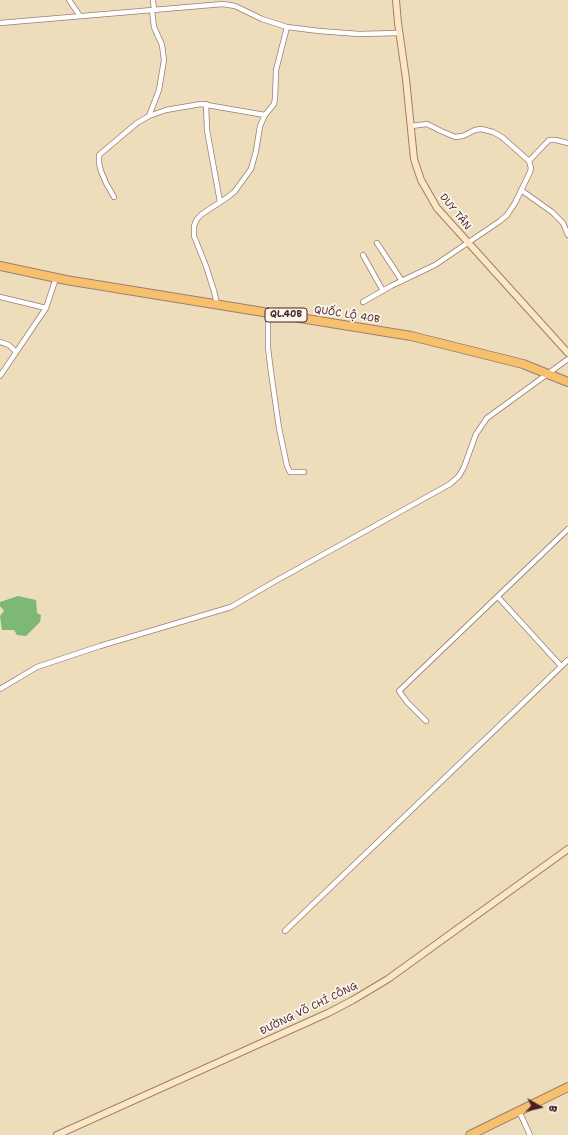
<!DOCTYPE html>
<html>
<head>
<meta charset="utf-8">
<style>
  body { margin:0 }
  #map { position:relative; width:568px; height:1135px; overflow:hidden; background:#edb; font-family:"Shantell Sans",sans-serif }
  canvas { display:block }
  .north { position:absolute; left:520px; top:1087px; width:40px; height:40px; -webkit-text-stroke:3px #fbf7ec; paint-order:stroke; rotate:98deg; font-size:11px; font-weight:700; line-height:16px; text-align:center; color:#4a1f2b }
  .north::after { content:''; display:block; margin:auto; width:14px; height:18px; background:#4a1f2b; clip-path:polygon(50% 0,100% 100%,50% 72%,0 100%) }
</style>
</head>
<body>
<div id="map">
<canvas width="568" height="1135"></canvas>
<div class="north">B</div>
</div>
<script>
const ctx = document.querySelector('canvas').getContext('2d');
ctx.lineJoin = 'round';
function fill(path, color) { ctx.fillStyle = color; ctx.fill(path, 'evenodd'); }
const poly = rows => new Path2D(rows.map(r => 'M' + r).join(''));
function stroke(path, color, width, dash) { ctx.strokeStyle = color; ctx.lineWidth = width; ctx.lineCap = dash ? 'butt' : 'round'; ctx.setLineDash(dash || []); ctx.stroke(path); }
function drawText(font, color, halo, rows, align = 'center') {
  ctx.font = font + ' "Shantell Sans",sans-serif'; ctx.lineWidth = 3.5; ctx.setLineDash([]); ctx.textBaseline = 'middle'; ctx.strokeStyle = halo; ctx.fillStyle = color; for (const [text, x, y, turn = 0] of rows) {
    ctx.save(); ctx.translate(x, y); ctx.rotate((+turn || 0) * Math.PI / 180); ctx.textAlign = isNaN(turn) ? turn : align; if (halo) ctx.strokeText(text, 0, 0); ctx.fillText(text, 0, 0); ctx.restore();
  }
}
const forest = poly([
  [18,596,36,600,37,613,41,615,40,622,26,636,17,635,14,630,2,630,0,616,4,611,0,606,0,602]
]);
const street = poly([
  [69,0,80,16],
  [153,0,154,10],
  [0,23,223,4,235,6,262,19,287,27,319,31,359,34,399,33],
  [206,104,207,130,220,202],
  [149,116,159,90,164,60,162,45,154,27,152,10],
  [529,161,549,140,556,140,568,143],
  [521,190,552,212,563,223,568,235],
  [114,197,106,183,101,171,99,163,99,155,137,123,149,116,166,110,201,104,265,115],
  [377,243,402,281],
  [363,255,383,291],
  [0,297,46,308],
  [363,302,391,286,435,265,500,221,507,215,515,203,530,172,531,168,529,161,502,137,493,132,481,129,475,130,463,136,455,137,441,131,427,124,411,126],
  [217,304,214,291,206,266,194,236,194,226,197,219,202,214,228,197,235,191,251,169,256,151,260,126,265,115,274,104,275,99,276,70,287,27],
  [268,312,268,348,271,372,279,428,287,466,290,472,304,472],
  [0,342,9,345,16,352],
  [0,376,46,308,56,278],
  [498,597,561,666],
  [0,689,37,667,100,646,231,607,272,583,450,484,459,476,464,467,476,434,487,418,568,359],
  [426,721,407,702,399,691,568,529],
  [285,931,568,660],
  [519,1111,530,1135]
]);
const secondary = poly([
  [396,0,398,23,406,79,414,159,421,180,437,208,568,353],
  [57,1135,328,1013,353,1000,388,979,568,849]
]);
const highway = poly([
  [0,266,66,280,411,336,523,364,568,382],
  [470,1135,568,1087]
]);
const shields = [
  [286,315,42]
];
const shieldNames = [
  ["QL.40B",286,315]
];
const streetNames = [
  ["DUY TÂN",455,212,51],
  ["QUỐC LỘ 40B",347,315,9],
  ["ĐƯỜNG VÕ CHÍ CÔNG",309,1009,-26]
];
fill(forest, '#7db877');
stroke(street, '#9c7e73', 6);
stroke(secondary, '#9c7e73', 8);
stroke(highway, '#9c7e73', 10);
stroke(street, '#fff', 4.5);
stroke(secondary, '#fce6c4', 6);
stroke(highway, '#f7c06c', 8);
for (const [x, y, w] of shields) { const box = new Path2D(); box.roundRect(x - w / 2, y - 7, w, 14, 3); ctx.fillStyle = '#fbf7ec'; ctx.fill(box); stroke(box, '#4a1f2b', 1); }
drawText('bold 9px', '#4a1f2b', null, shieldNames);
drawText('10px', '#4a1f2b', '#fbf7ec', streetNames);
</script>
</body>
</html>
